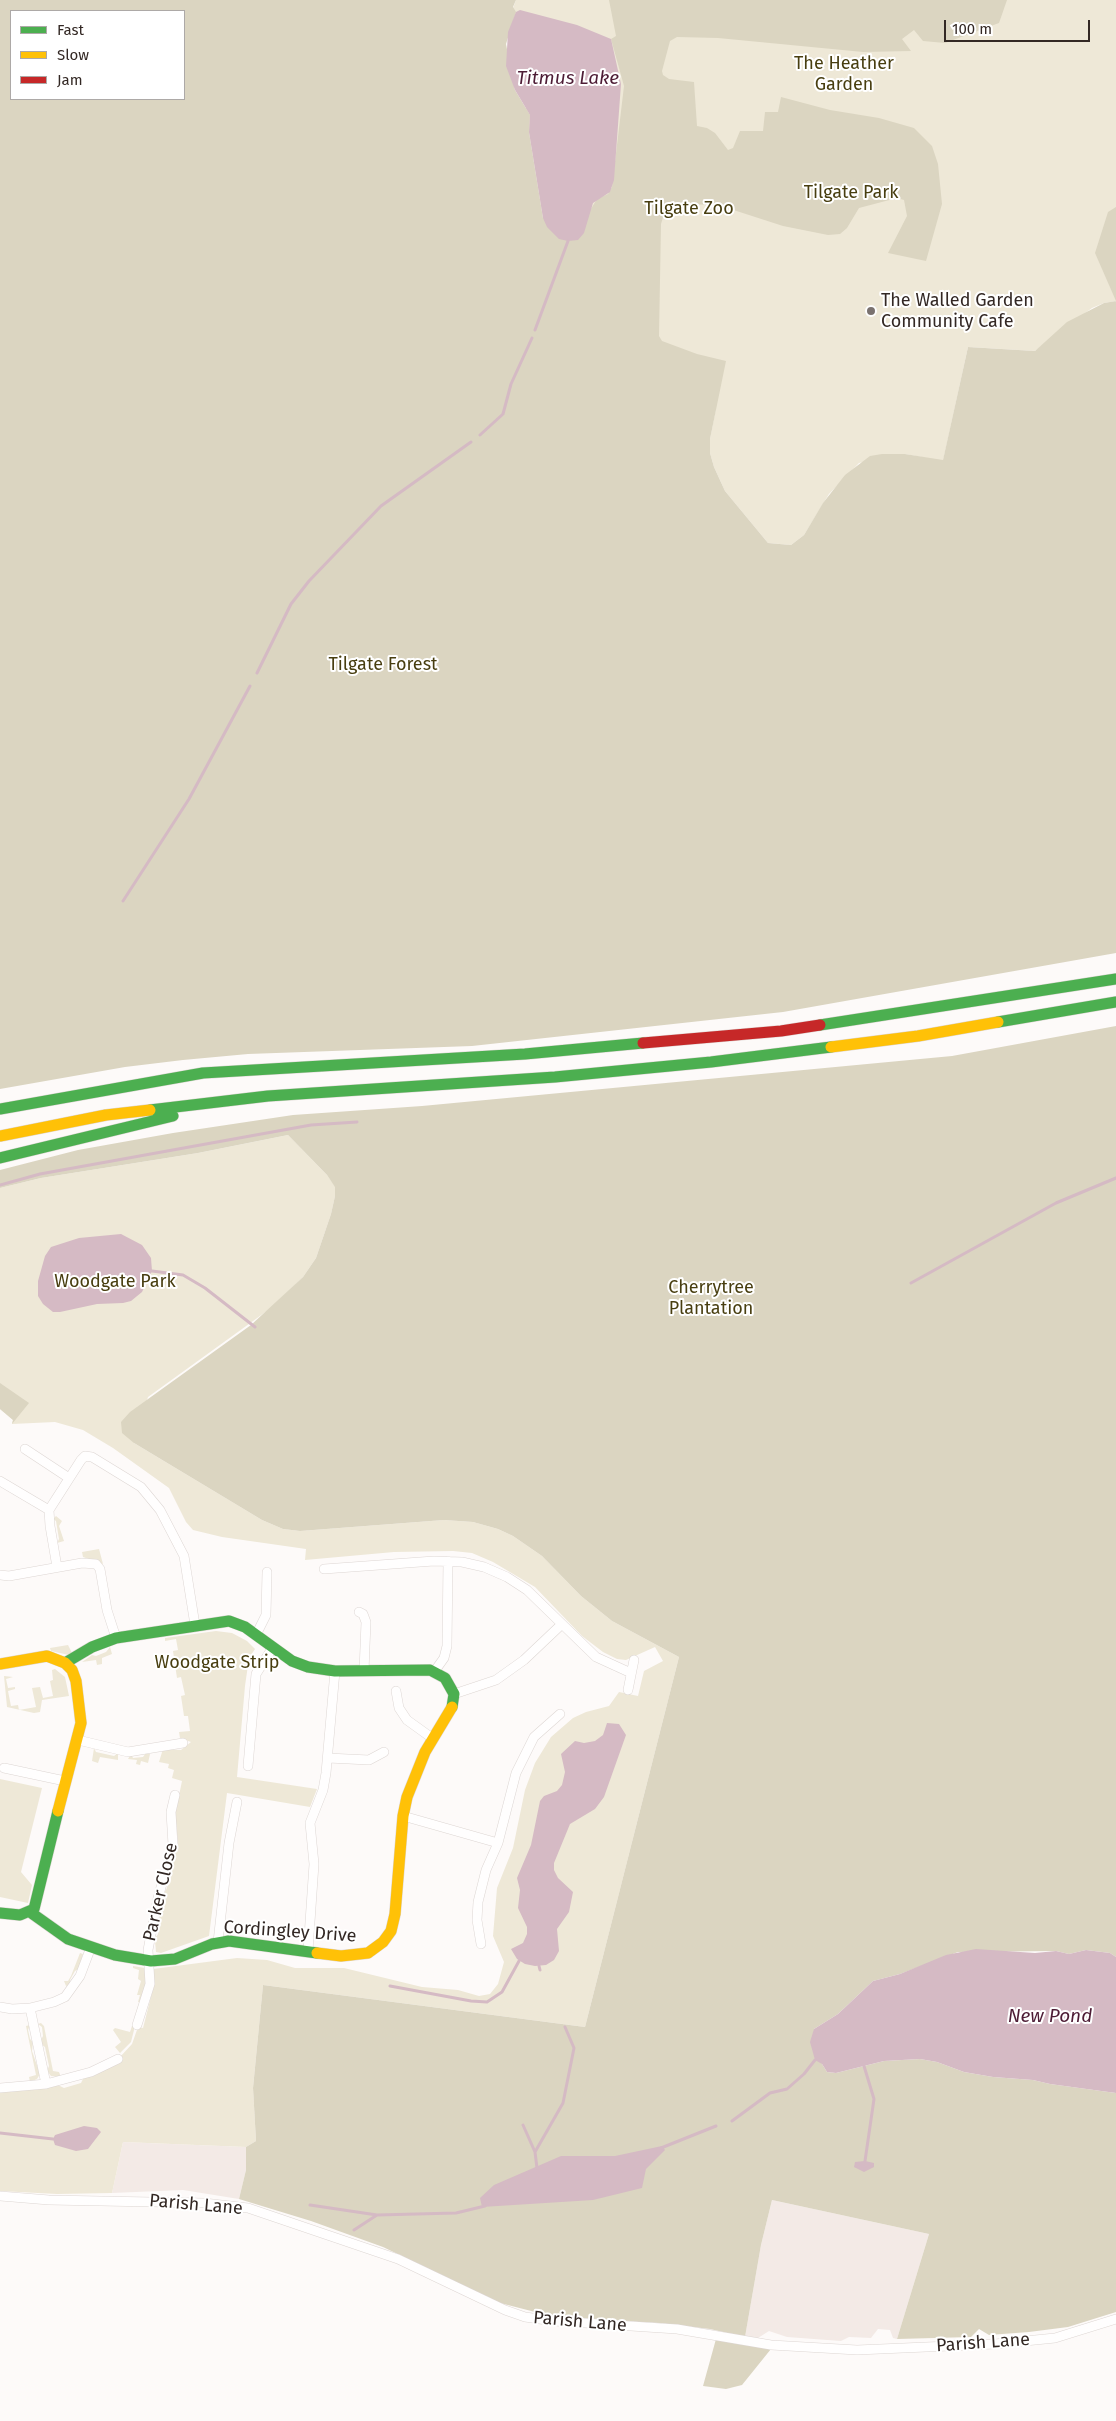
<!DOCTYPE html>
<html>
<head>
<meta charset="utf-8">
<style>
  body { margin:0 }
  #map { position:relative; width:1116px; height:2421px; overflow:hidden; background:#fdfaf9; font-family:"Fira Sans",sans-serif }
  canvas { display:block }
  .legend { position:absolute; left:10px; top:10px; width:175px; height:90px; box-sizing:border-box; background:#fff; border:1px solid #ada9a7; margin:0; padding:6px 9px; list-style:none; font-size:15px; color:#332824 }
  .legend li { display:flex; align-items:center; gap:10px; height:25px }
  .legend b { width:25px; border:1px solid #ada9a7 }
  .scale { position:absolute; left:944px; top:20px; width:146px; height:22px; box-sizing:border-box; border:2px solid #332824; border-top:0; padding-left:6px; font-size:15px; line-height:18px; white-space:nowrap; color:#332824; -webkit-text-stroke:4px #fff; paint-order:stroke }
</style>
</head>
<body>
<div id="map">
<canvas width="1116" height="2421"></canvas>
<ul class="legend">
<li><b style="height:6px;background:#4caf50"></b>Fast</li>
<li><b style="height:6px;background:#ffc107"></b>Slow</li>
<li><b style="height:6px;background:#c62828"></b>Jam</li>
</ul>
<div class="scale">100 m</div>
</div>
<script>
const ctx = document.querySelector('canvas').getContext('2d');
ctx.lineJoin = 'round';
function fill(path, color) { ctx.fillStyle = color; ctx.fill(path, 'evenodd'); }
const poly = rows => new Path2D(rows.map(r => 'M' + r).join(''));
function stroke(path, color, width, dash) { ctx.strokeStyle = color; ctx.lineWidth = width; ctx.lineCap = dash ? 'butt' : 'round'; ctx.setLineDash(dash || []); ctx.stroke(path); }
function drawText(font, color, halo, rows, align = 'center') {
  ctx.font = font + ' "Fira Sans",sans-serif'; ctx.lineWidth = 4; ctx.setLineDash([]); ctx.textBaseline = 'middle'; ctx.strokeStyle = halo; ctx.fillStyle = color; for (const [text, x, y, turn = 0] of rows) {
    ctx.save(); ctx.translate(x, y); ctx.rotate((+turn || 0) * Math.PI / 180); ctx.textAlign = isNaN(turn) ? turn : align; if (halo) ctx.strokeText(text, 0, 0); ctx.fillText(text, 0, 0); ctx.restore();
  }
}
const built = poly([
  [123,2142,246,2147,246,2170,239,2199,183,2190,112,2193],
  [772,2200,929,2234,897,2339,893,2338,890,2330,878,2329,871,2338,849,2337,841,2341,787,2337,769,2331,758,2338,745,2337,761,2245]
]);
const green = poly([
  [516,0,1116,0,1116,301,1104,303,1092,308,1035,351,968,347,943,461,905,454,859,463,829,494,804,535,791,545,768,543,725,491,714,467,710,453,710,439,716,408,543,218,529,132,513,8],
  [288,1135,327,1175,335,1186,335,1196,331,1214,316,1258,303,1277,271,1308,148,1397,134,1443,262,1520,283,1529,300,1531,444,1520,473,1522,498,1529,513,1536,542,1556,581,1596,612,1621,679,1657,585,2027,263,1985,253,2088,256,2141,246,2147,123,2142,112,2193,57,2194,0,2191,0,2092,38,2089,58,2085,64,2088,81,2083,83,2079,115,2065,120,2057,132,2044,138,2027,143,2028,154,1985,153,1969,237,1958,267,1960,295,1968,344,1968,422,1987,458,1990,479,1996,490,1994,498,1984,504,1962,493,1936,497,1888,513,1848,525,1790,535,1763,551,1737,573,1718,586,1712,609,1706,619,1692,638,1696,644,1671,663,1661,655,1647,626,1660,617,1659,603,1652,582,1636,535,1587,493,1562,472,1553,453,1551,394,1552,305,1560,306,1549,222,1537,193,1530,186,1522,169,1488,113,1448,83,1430,55,1422,12,1424,13,1420,0,1409,0,1188,41,1178,198,1153],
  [56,1516,62,1521,59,1526,64,1541,57,1543,59,1539,56,1521,53,1519],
  [99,1549,103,1564,83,1557,82,1552],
  [216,1631,232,1633,247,1641,255,1649,249,1658,245,1686,237,1777,317,1789,310,1807,227,1793,209,1936,161,1953,156,1952,155,1941,153,1941,158,1934,163,1893,166,1890,172,1874,171,1869,178,1843,175,1815,182,1781,172,1778,174,1770,168,1768,169,1764,159,1762,163,1749,181,1750,191,1742,180,1738,179,1732,190,1731,188,1716,184,1716,181,1696,185,1695,181,1677,177,1678,173,1651,178,1650,176,1639,165,1641,165,1638],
  [68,1645,72,1653,69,1655,51,1651,50,1648],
  [110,1647,112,1654,102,1658,102,1664,97,1665,96,1660,82,1662,92,1655,96,1656,106,1652],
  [55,1669,65,1677,69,1696,42,1700,40,1712,34,1713,7,1707,4,1676,13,1677,6,1679,8,1688,15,1687,15,1689,8,1691,11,1706,18,1705,19,1710,36,1707,32,1688,40,1687,43,1698,53,1696,50,1681,53,1680,52,1670],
  [94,1748,96,1752,114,1756,118,1753,118,1760,100,1757,98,1763,92,1761],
  [146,1753,150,1754,148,1763,141,1761,140,1765,136,1764,137,1760,128,1759,131,1754,133,1758,143,1757],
  [0,1779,42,1788,21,1872,32,1885,28,1903,0,1897],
  [80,1953,83,1954,79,1969,75,1971,70,1980,71,1984,66,1986,64,1981,68,1981,71,1976],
  [133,1966,145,1968,147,1980,141,2003,138,2002,140,1995,137,1995,141,1981,138,1979,139,1970,133,1968],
  [41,2023,44,2026,53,2071,59,2072,61,2077,51,2076,47,2071,49,2066,45,2047,42,2045,41,2040,43,2036,42,2027,38,2024],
  [30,2025,28,2030,30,2039,33,2042,32,2051,40,2074,37,2079,30,2082,29,2077,36,2075,26,2026],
  [132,2026,135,2026,131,2042,120,2053,115,2047,121,2042,113,2030,115,2028,130,2032]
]);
const forest = poly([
  [0,0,516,0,513,7,516,12,506,44,515,90,530,115,529,132,543,218,589,212,597,199,608,194,612,187,624,86,611,39,616,36,609,0,1007,0,999,23,945,43,923,41,914,30,902,39,911,51,863,52,718,38,677,37,670,41,662,71,663,75,669,79,694,82,697,126,707,128,715,133,728,150,733,148,740,131,763,131,765,112,778,112,781,97,830,110,879,118,914,128,932,146,938,164,942,204,926,261,888,253,907,216,904,200,897,198,859,208,847,228,840,234,828,235,783,226,718,205,680,204,664,214,661,224,659,336,662,341,697,354,726,361,710,439,710,453,714,467,725,491,768,543,791,545,804,535,823,503,845,475,870,456,882,454,905,454,943,460,968,347,1035,351,1067,322,1104,303,1116,301,1095,253,1108,212,1116,207,1116,953,783,1012,472,1046,248,1054,183,1060,125,1067,0,1089],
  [11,11,184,11,184,99,11,99],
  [1116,1026,1116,1957,1110,1953,1086,1950,1069,1954,1056,1951,958,1952,900,1974,873,1981,838,2014,814,2029,822,2064,827,2072,836,2073,884,2061,920,2059,937,2062,964,2072,993,2077,1033,2080,1050,2084,1116,2093,1116,2312,1068,2327,1029,2332,989,2335,979,2329,971,2337,897,2339,929,2234,772,2200,761,2245,745,2337,710,2329,659,2323,602,2320,543,2314,500,2303,383,2247,311,2221,239,2199,246,2170,246,2147,256,2141,253,2088,263,1985,585,2027,679,1657,612,1621,581,1596,542,1556,513,1536,498,1529,473,1522,444,1520,300,1531,283,1529,262,1520,134,1443,122,1433,121,1422,130,1412,251,1325,303,1277,316,1258,331,1214,335,1196,335,1187,327,1175,288,1135,198,1153,41,1178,0,1188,0,1170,78,1150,173,1133,293,1115,422,1106,952,1056],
  [0,1383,29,1403,12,1424,13,1420,0,1409],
  [716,2339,771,2349,742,2385,726,2389,703,2386]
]);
const water = poly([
  [520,10,577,25,611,39,621,84,614,180,610,192,593,203,584,233,578,240,568,241,559,239,547,227,543,218,529,132,530,115,515,90,506,66,508,32,516,12],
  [121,1234,142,1245,151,1258,152,1271,142,1292,131,1301,123,1303,97,1304,60,1312,53,1312,43,1304,38,1296,38,1281,45,1256,51,1247,79,1238],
  [607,1723,619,1724,626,1735,604,1797,595,1809,570,1824,554,1863,554,1870,558,1878,573,1892,569,1912,557,1929,559,1951,554,1960,546,1965,535,1966,525,1964,517,1959,511,1949,523,1943,527,1934,527,1927,518,1908,520,1890,517,1878,531,1845,540,1801,544,1796,557,1791,562,1785,565,1772,561,1754,575,1741,584,1743,595,1741,603,1735],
  [976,1949,1035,1953,1056,1951,1069,1954,1086,1950,1110,1953,1116,1957,1116,2093,1050,2084,1033,2080,993,2077,964,2072,937,2062,920,2059,884,2061,836,2073,827,2072,822,2064,815,2060,810,2042,814,2029,838,2014,873,1981,900,1974,946,1955],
  [84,2126,97,2128,101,2132,88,2149,76,2151,55,2145,53,2139,55,2135],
  [662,2146,665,2150,646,2169,642,2188,593,2200,482,2207,480,2198,494,2185,561,2156,615,2156],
  [865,2161,874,2163,874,2167,864,2172,854,2167,855,2162]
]);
const stream = poly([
  [535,330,568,241],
  [480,435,503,414,511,384,532,338],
  [257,673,291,604,309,581,381,506,471,442],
  [123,901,189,799,250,686],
  [0,1185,40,1174,311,1125,357,1122],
  [152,1271,183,1275,205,1288,255,1327],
  [911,1283,1056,1203,1116,1178],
  [539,1966,540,1970],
  [390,1986,471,2001,487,2002,502,1992,519,1961],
  [864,2066,874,2099,865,2161],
  [732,2121,770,2093,787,2089,804,2074,815,2060],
  [523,2125,535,2152],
  [0,2133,53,2139],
  [661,2148,716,2126],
  [537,2168,535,2152,563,2103,574,2048,565,2027],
  [310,2205,377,2215],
  [354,2230,377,2215,456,2213,485,2206]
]);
const street = poly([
  [25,1449,69,1478],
  [0,1481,49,1510],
  [57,1567,50,1526,49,1510,81,1460,85,1456,92,1457,141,1487,160,1510,184,1556,195,1625],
  [324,1569,434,1561,462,1562,484,1567,507,1577,527,1590,596,1657,631,1673],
  [0,1575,9,1576,82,1563,96,1564,100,1569,107,1610,116,1638],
  [359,1612,363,1614,366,1622,364,1671],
  [256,1635,266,1615,267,1572],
  [434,1672,444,1658,447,1646,448,1561],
  [628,1690,634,1660],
  [396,1691,399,1708,407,1720,432,1738],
  [454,1694,496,1680,524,1660,562,1624],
  [78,1740,128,1752,183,1743],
  [328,1758,369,1760,384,1752],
  [248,1766,256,1674,273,1647],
  [4,1768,65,1781],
  [403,1816,498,1843],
  [218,1942,229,1843,237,1802],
  [481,1944,477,1920,478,1902,486,1870,498,1843,516,1773,534,1737,560,1714],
  [308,1951,314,1864,310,1823,323,1790,326,1773,335,1671],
  [0,2007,12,2009,30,2008,54,2002,65,1997,80,1976,91,1947],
  [30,2008,46,2084],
  [137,2025,150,1984,148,1950,158,1898,173,1845,171,1812,175,1795],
  [0,2088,46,2084,91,2072,118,2059],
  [0,2196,49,2200,204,2203,248,2208,398,2259,505,2310,525,2317,554,2321,677,2329,771,2345,857,2350,995,2344,1055,2338,1116,2319]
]);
const fast = poly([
  [998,1022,1116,1002],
  [820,1025,1116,979],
  [0,1109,203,1073,525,1054,643,1043],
  [150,1110,268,1096,555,1077,711,1062,831,1047],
  [0,1158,173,1116],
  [65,1663,92,1647,116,1638,229,1621,245,1627,292,1661,308,1667,335,1671,430,1670,445,1678,454,1694,452,1707],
  [30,1912,68,1939,115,1955,151,1961,175,1959,212,1944,229,1941,317,1953],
  [0,1913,20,1915,34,1909,58,1811]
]);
const slow = poly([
  [831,1047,918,1036,998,1022],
  [0,1136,106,1115,150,1110],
  [0,1664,47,1656,65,1663,72,1670,76,1681,81,1723,58,1811],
  [317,1953,341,1956,368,1953,383,1942,391,1931,395,1914,403,1816,407,1797,425,1752,452,1707]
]);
const jam = poly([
  [643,1043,781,1031,820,1025]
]);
const markers = [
  [871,311,5,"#7a726f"]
];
const parkNames = [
  ["The Heather",844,64],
  ["Garden",844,85],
  ["Tilgate Park",851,193],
  ["Tilgate Zoo",689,209],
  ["Tilgate Forest",383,665],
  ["Woodgate Park",115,1282],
  ["Cherrytree",711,1288],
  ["Plantation",711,1309],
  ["Woodgate Strip",217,1663]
];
const poiNames = [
  ["The Walled Garden",881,301],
  ["Community Cafe",881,322]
];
const streetNames = [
  ["Parker Close",161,1892,-77],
  ["Cordingley Drive",290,1932,4],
  ["Parish Lane",196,2205,5],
  ["Parish Lane",580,2322,5],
  ["Parish Lane",983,2343,-4]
];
const waterNames = [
  ["Titmus Lake",568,79],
  ["New Pond",1050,2017]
];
fill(built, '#f3eae6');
fill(green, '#eee8d7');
fill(forest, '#dbd5c1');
fill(water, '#d5bac4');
stroke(stream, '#d5bac4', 3);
stroke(street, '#ddd6d3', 10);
stroke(fast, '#ddd6d3', 12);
stroke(slow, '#ddd6d3', 12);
stroke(jam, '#ddd6d3', 12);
stroke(street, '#fffefe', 9);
stroke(fast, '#4caf50', 11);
stroke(slow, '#ffc107', 11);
stroke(jam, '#c62828', 11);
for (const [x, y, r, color] of markers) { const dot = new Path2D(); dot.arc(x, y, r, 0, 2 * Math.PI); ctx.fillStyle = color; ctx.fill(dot); stroke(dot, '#fff', 2); }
drawText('18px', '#483e10', '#fff', parkNames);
drawText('18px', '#332824', '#fff', poiNames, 'left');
drawText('18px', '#332824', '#fff', streetNames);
drawText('italic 19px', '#4d1c35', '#fff', waterNames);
</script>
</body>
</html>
